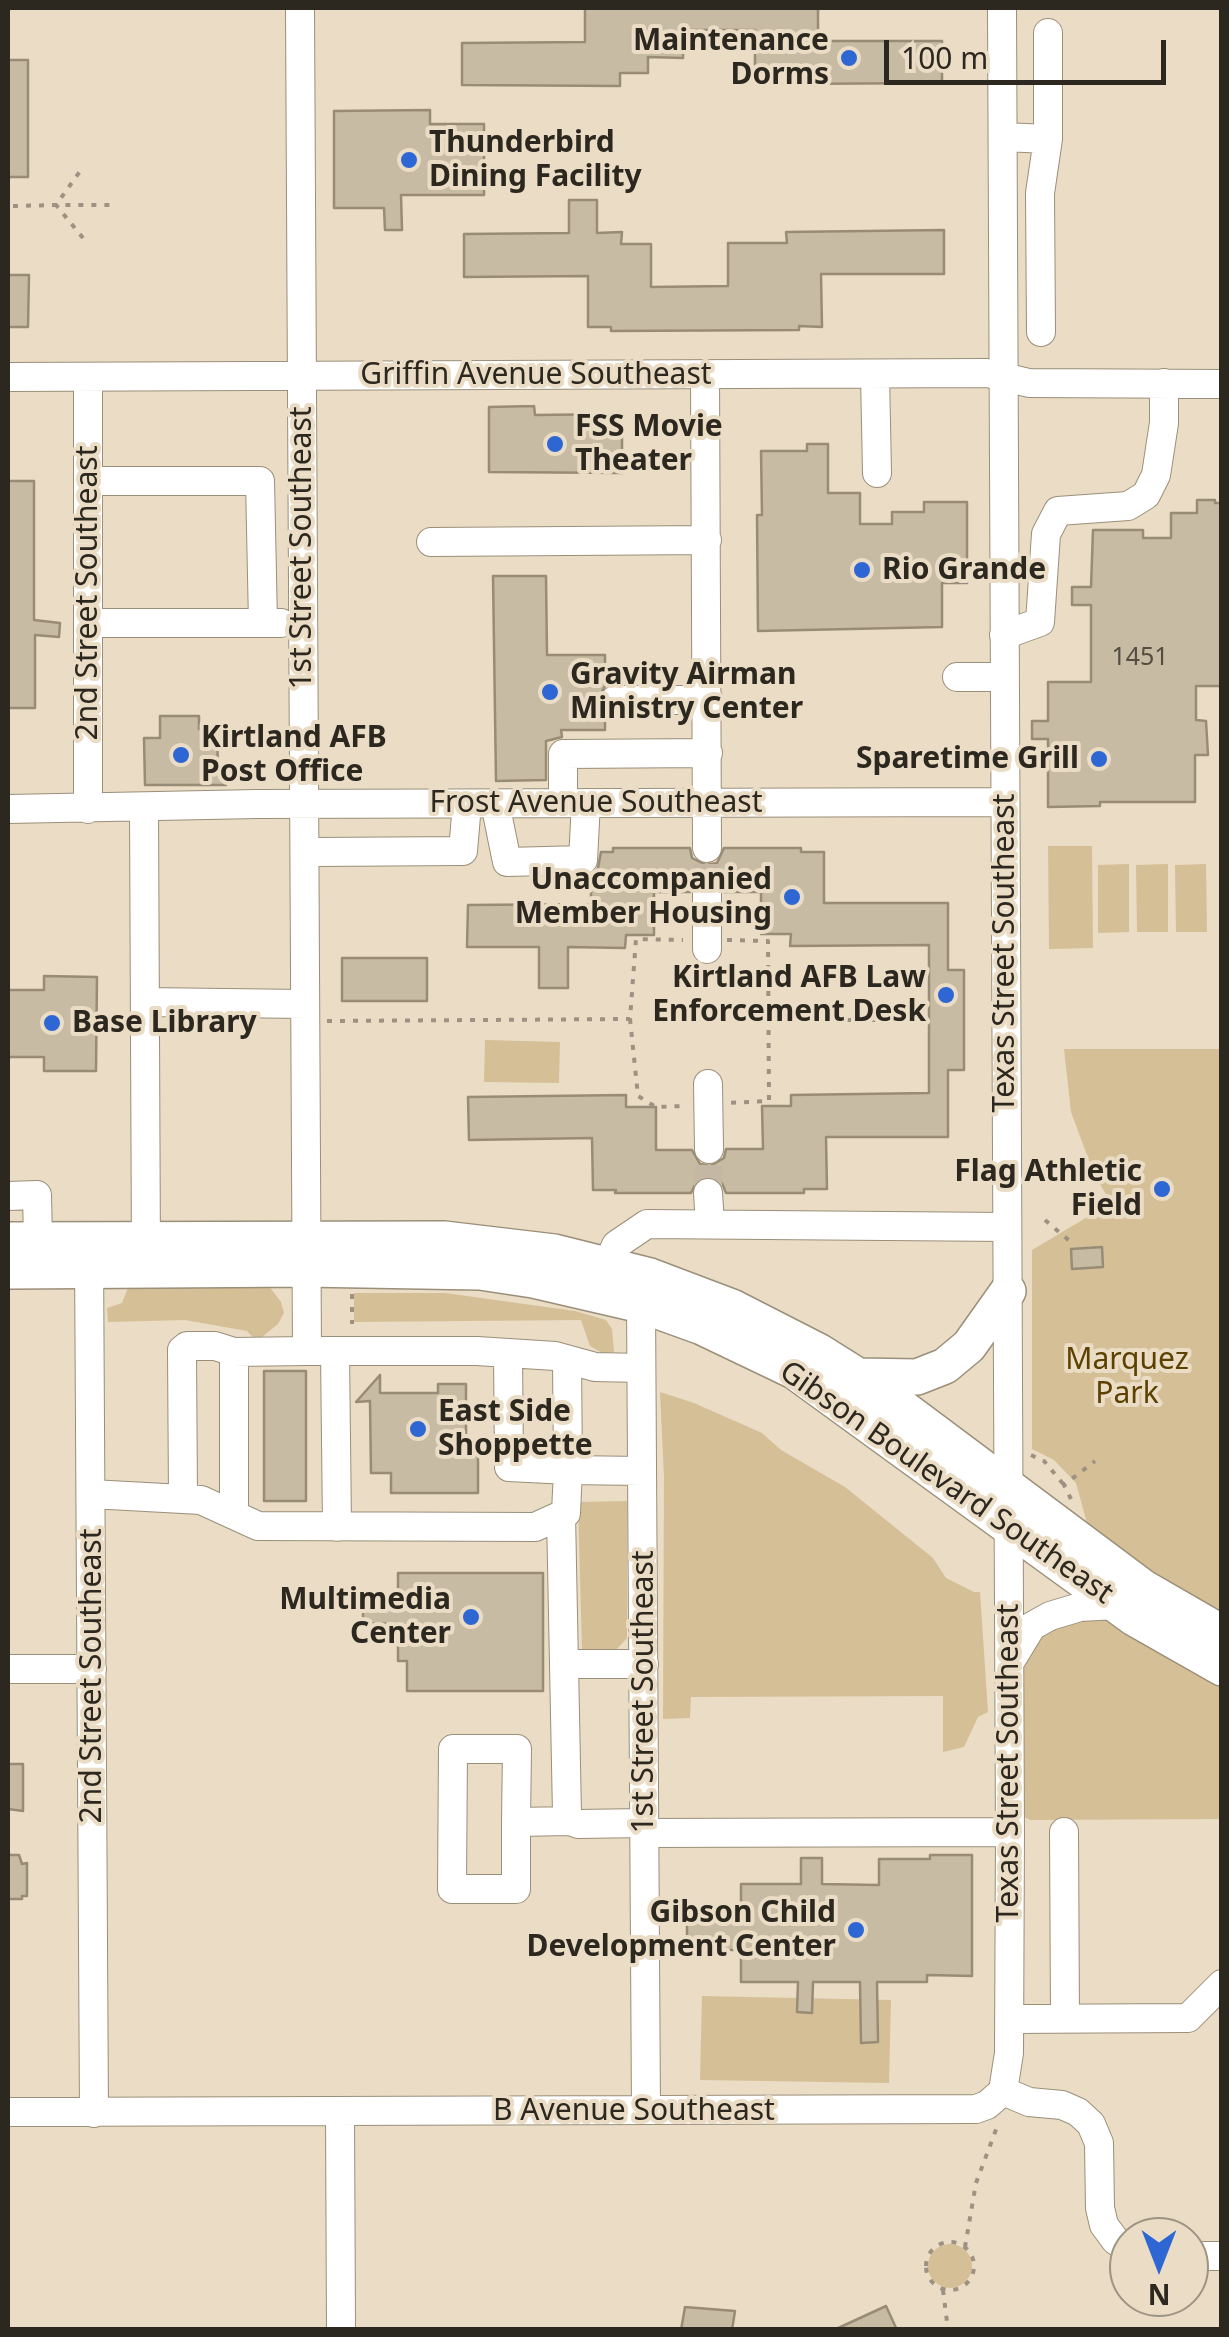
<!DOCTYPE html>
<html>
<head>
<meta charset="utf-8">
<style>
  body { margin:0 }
  #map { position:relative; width:1229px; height:2337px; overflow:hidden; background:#eadcc5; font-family:"Noto Sans",sans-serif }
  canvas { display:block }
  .frame { position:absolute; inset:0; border:10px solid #2d281f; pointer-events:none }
  .north { position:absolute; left:1109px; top:2217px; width:100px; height:100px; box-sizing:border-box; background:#eadcc5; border:2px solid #9e9483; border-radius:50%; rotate:180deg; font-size:28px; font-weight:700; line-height:40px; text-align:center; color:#2d281f }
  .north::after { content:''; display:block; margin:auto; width:35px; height:45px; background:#2e66d4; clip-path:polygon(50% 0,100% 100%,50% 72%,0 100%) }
  .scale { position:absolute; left:884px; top:40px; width:282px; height:45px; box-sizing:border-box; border:5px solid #2d281f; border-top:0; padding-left:12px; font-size:30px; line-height:35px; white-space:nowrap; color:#2d281f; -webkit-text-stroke:8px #eadcc5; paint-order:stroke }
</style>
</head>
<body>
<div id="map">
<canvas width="1229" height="2337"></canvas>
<div class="frame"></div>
<div class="north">N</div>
<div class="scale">100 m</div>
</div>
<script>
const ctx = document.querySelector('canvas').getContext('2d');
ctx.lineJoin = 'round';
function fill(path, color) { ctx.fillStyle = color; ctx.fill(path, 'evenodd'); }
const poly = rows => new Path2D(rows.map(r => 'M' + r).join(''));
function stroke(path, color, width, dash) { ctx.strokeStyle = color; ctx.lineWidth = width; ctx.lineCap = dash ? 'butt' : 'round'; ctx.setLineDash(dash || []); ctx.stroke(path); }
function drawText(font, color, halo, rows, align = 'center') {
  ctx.font = font + ' "Noto Sans",sans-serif'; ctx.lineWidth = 8; ctx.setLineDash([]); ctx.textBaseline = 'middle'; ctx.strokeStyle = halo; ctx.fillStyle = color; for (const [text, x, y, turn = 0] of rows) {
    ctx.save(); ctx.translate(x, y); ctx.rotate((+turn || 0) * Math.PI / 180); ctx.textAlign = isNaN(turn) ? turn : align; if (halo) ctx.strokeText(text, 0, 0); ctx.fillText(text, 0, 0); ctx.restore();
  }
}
const green = poly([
  [1048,846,1092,846,1093,948,1049,949],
  [1129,864,1129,932,1098,933,1098,865],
  [1168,864,1168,932,1137,932,1136,865],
  [1206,864,1207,932,1176,932,1175,865],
  [485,1040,560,1042,559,1083,484,1082],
  [1064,1049,1221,1049,1221,1614,1172,1585,1087,1523,1076,1483,1054,1460,1032,1449,1032,1250,1111,1203,1094,1174,1071,1112],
  [129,1285,268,1285,281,1302,284,1313,278,1324,257,1341,247,1331,185,1320,108,1322,107,1308,122,1303],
  [354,1293,445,1293,575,1311,606,1320,612,1329,614,1352,602,1353,590,1346,581,1320,354,1322],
  [660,1392,694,1403,762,1433,781,1450,845,1487,933,1558,946,1578,974,1592,980,1592,988,1712,978,1717,964,1747,943,1752,943,1696,691,1697,690,1718,663,1719,664,1477],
  [627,1501,627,1638,616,1650,582,1650,578,1502],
  [1101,1614,1221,1678,1221,1819,1030,1820,1021,1815,1020,1665,1049,1626],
  [702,1996,891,2000,889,2083,700,2080],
  '928 2266a22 22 0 1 1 44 0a22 22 0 1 1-44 0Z'
]);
const building = poly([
  [585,8,818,8,818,41,942,41,942,83,784,84,785,73,755,72,755,30,684,30,683,58,648,57,648,73,620,73,620,86,462,85,462,43,585,42,585,8],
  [8,60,28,60,28,177,8,177,8,60],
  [430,110,430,124,484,124,484,195,401,195,402,230,385,230,384,208,334,208,334,111,430,110],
  [569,200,597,200,597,233,622,232,621,244,651,244,651,287,728,286,728,243,787,243,786,232,944,230,944,274,821,274,822,327,799,326,799,330,611,331,611,327,588,327,588,276,464,277,464,234,569,233,569,200],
  [8,275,29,275,28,327,8,327,8,275],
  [534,406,535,415,622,414,622,473,489,472,489,407,534,406],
  [807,444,828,444,828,493,860,493,860,524,892,524,892,512,924,512,924,502,967,502,967,583,942,583,942,627,758,631,757,515,762,515,761,451,807,451,807,444],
  [8,481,34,481,34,620,60,623,59,637,35,635,35,708,8,708,8,481],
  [1197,500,1215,500,1215,503,1222,503,1222,686,1196,686,1196,720,1206,721,1208,755,1195,755,1195,802,1100,802,1100,806,1048,807,1048,739,1032,739,1032,721,1048,721,1048,682,1091,682,1091,605,1072,605,1072,587,1091,587,1093,530,1143,530,1143,538,1171,538,1171,513,1197,513,1197,500],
  [493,576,546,576,547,655,605,655,605,686,598,699,605,714,605,730,561,730,562,737,546,741,546,780,496,781,493,576],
  [160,716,199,716,199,729,217,729,218,771,226,771,226,785,145,785,144,738,160,738,160,716],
  [613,848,690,848,692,858,706,865,717,863,724,848,801,848,801,852,824,852,824,903,948,903,948,970,964,970,964,1070,948,1070,948,1137,826,1137,827,1189,804,1189,804,1193,726,1193,722,1183,708,1176,698,1179,691,1193,615,1193,616,1190,593,1190,592,1138,469,1140,468,1097,626,1095,626,1107,656,1107,656,1150,692,1150,700,1164,710,1166,724,1158,726,1149,763,1149,762,1106,791,1106,791,1095,929,1093,929,945,790,946,791,934,761,934,761,892,724,892,715,876,697,877,690,892,654,892,654,935,626,935,625,948,568,947,568,988,539,988,539,947,467,947,468,905,591,904,591,876,598,868,601,852,613,852,613,848],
  [342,958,427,958,427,1001,342,1001,342,958],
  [44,976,97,977,96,1071,44,1071,44,1057,8,1057,8,990,44,990,44,976],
  [1102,1247,1103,1267,1072,1269,1071,1249,1102,1247],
  [264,1371,306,1371,306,1501,264,1501,264,1371],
  [380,1375,380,1393,438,1393,438,1384,466,1384,466,1456,478,1456,478,1493,391,1493,391,1473,371,1473,370,1401,356,1402,380,1375],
  [398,1573,543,1573,543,1691,407,1691,407,1661,398,1661,398,1624,363,1623,363,1599,398,1599,398,1573],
  [8,1764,23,1764,23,1811,8,1809,8,1764],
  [8,1855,19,1855,22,1864,27,1863,27,1896,22,1896,22,1899,8,1899,8,1855],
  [930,1855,972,1855,972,1976,927,1975,927,1982,877,1982,878,2042,861,2043,860,1982,813,1982,812,2013,797,2012,798,1982,741,1982,741,1950,687,1950,687,1917,741,1917,741,1884,801,1884,801,1858,822,1858,822,1884,879,1885,879,1859,930,1859,930,1855],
  [886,2306,897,2330,834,2330,886,2306],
  [685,2307,735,2311,732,2330,681,2330,685,2307]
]);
const minorTunnel = poly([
  [707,892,707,848],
  [708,1193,709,1149]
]);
const path = poly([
  [13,206,56,205,83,167],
  [83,238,56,205,112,205],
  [727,940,768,941,769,1101,728,1103],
  [630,1019,638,1096,656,1107,684,1106],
  [768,1020,929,1020],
  [327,1021,630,1019,636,939,683,940],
  [1045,1220,1072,1243],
  [352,1294,352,1324],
  [1031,1455,1044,1461,1064,1485],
  [1071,1499,1064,1485,1095,1461],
  '926 2266a24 24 0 1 1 48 0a24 24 0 1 1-48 0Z',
  [965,2247,976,2183,997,2127],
  [943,2290,948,2330]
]);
const minor = poly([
  [300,8,307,1351,477,1351,555,1356,595,1367,641,1368],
  [1003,137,1048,139,1040,193,1041,332],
  [1048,139,1048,33],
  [875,374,877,473],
  [705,375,707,848],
  [8,377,987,373,1029,383,1222,384],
  [88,377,88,809],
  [88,481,260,481,263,623],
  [431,542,707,540],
  [89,623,281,623],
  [1004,635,1040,622,1046,534,1058,511,1128,506,1146,495,1156,475,1164,423,1164,383],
  [957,677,1004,677],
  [615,700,709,700],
  [495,803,507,862,583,860,586,803],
  [563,803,563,754,708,753],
  [144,808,146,1259],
  [8,809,257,804,1004,802],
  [315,852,463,851,467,804],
  [707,949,707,892],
  [145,1002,304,1004],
  [708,1084,709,1149],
  [708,1193,710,1224],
  [8,1196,37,1195,38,1240],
  [89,1254,94,2113],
  [608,1264,616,1245,647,1224,1007,1227],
  [335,1351,337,1527],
  [567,1360,568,1470,642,1471],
  [91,1494,201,1500,258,1526,535,1527,566,1513,568,1470,509,1467,508,1353],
  [183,1498,182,1350,187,1346,215,1346,234,1352],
  [234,1515,234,1352,307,1351],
  [561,1515,567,1814,570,1821,578,1824,645,1823],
  [1010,1662,1032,1626,1050,1616,1080,1607,1117,1605],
  [565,1664,644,1664],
  [8,1669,92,1669],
  [516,1822,517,1749,453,1749,452,1889,516,1889,516,1822,570,1821],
  [1064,1832,1065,2018],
  [645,1833,1010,1832],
  [1009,2019,1188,2018,1222,1984],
  [1003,2091,1029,2102,1062,2105,1078,2112,1091,2124,1099,2143,1100,2208,1104,2225,1115,2240,1129,2250],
  [646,2110,641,1305,647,1287],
  [8,2112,976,2109,987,2105,1003,2091,1009,2053,1010,1832,1002,8],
  [340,2113,341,2330],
  [1189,2256,1222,2256]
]);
const major = poly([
  [8,1240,444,1239,554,1252,650,1276,732,1307,820,1352,871,1384,1144,1588,1222,1633],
  [8,1271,305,1269,480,1272,533,1280,641,1305,702,1327,794,1371,1134,1618,1222,1668],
  [858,1376,917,1377,945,1366,969,1346,1008,1291]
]);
const markers = [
  [849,58,10,"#2e66d4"],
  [409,160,10,"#2e66d4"],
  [555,444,10,"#2e66d4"],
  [862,570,10,"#2e66d4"],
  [550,692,10,"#2e66d4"],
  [181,755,10,"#2e66d4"],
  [1099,759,10,"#2e66d4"],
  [792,897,10,"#2e66d4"],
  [946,995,10,"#2e66d4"],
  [52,1023,10,"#2e66d4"],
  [1162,1189,10,"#2e66d4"],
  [418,1429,10,"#2e66d4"],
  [471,1617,10,"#2e66d4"],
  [856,1930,10,"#2e66d4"]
];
const numberNames = [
  ["1451",1140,658]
];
const poiNames = [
  ["Maintenance",829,41],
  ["Dorms",829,75],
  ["Thunderbird",429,143,"left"],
  ["Dining Facility",429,177,"left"],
  ["FSS Movie",575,427,"left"],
  ["Theater",575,461,"left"],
  ["Rio Grande",882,570,"left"],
  ["Gravity Airman",570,675,"left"],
  ["Ministry Center",570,709,"left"],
  ["Kirtland AFB",201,738,"left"],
  ["Post Office",201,772,"left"],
  ["Sparetime Grill",1079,759],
  ["Unaccompanied",772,880],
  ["Member Housing",772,914],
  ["Kirtland AFB Law",926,978],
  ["Enforcement Desk",926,1012],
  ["Base Library",72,1023,"left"],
  ["Flag Athletic",1142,1172],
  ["Field",1142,1206],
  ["East Side",438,1412,"left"],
  ["Shoppette",438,1446,"left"],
  ["Multimedia",451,1600],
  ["Center",451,1634],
  ["Gibson Child",836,1913],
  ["Development Center",836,1947]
];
const streetNames = [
  ["Griffin Avenue Southeast",536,375],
  ["1st Street Southeast",302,548,-90],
  ["2nd Street Southeast",88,593,-90],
  ["Frost Avenue Southeast",596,803],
  ["Texas Street Southeast",1005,953,-90],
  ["Gibson Boulevard Southeast",946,1483,35],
  ["2nd Street Southeast",92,1676,-90],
  ["1st Street Southeast",644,1692,-90],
  ["Texas Street Southeast",1009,1763,-90],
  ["B Avenue Southeast",634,2111]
];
const parkNames = [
  ["Marquez",1127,1360],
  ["Park",1127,1394]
];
fill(green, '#d5bf96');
fill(building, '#c8bba4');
stroke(building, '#998c76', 2.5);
stroke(minorTunnel, '#c4b8a4', 28, [28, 14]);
stroke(minor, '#9b8f79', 30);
stroke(major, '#9b8f79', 38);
stroke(path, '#9d9281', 4, [5, 8]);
stroke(minor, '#fff', 28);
stroke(major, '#fff', 35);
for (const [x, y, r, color] of markers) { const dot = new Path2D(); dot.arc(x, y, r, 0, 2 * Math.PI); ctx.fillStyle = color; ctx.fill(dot); stroke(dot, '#eadcc5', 4); }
drawText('25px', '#544d40', null, numberNames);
drawText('bold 30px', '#2d281f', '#eadcc5', poiNames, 'right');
drawText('30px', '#2d281f', '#eadcc5', streetNames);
drawText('30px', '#5c4100', '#eadcc5', parkNames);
</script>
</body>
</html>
